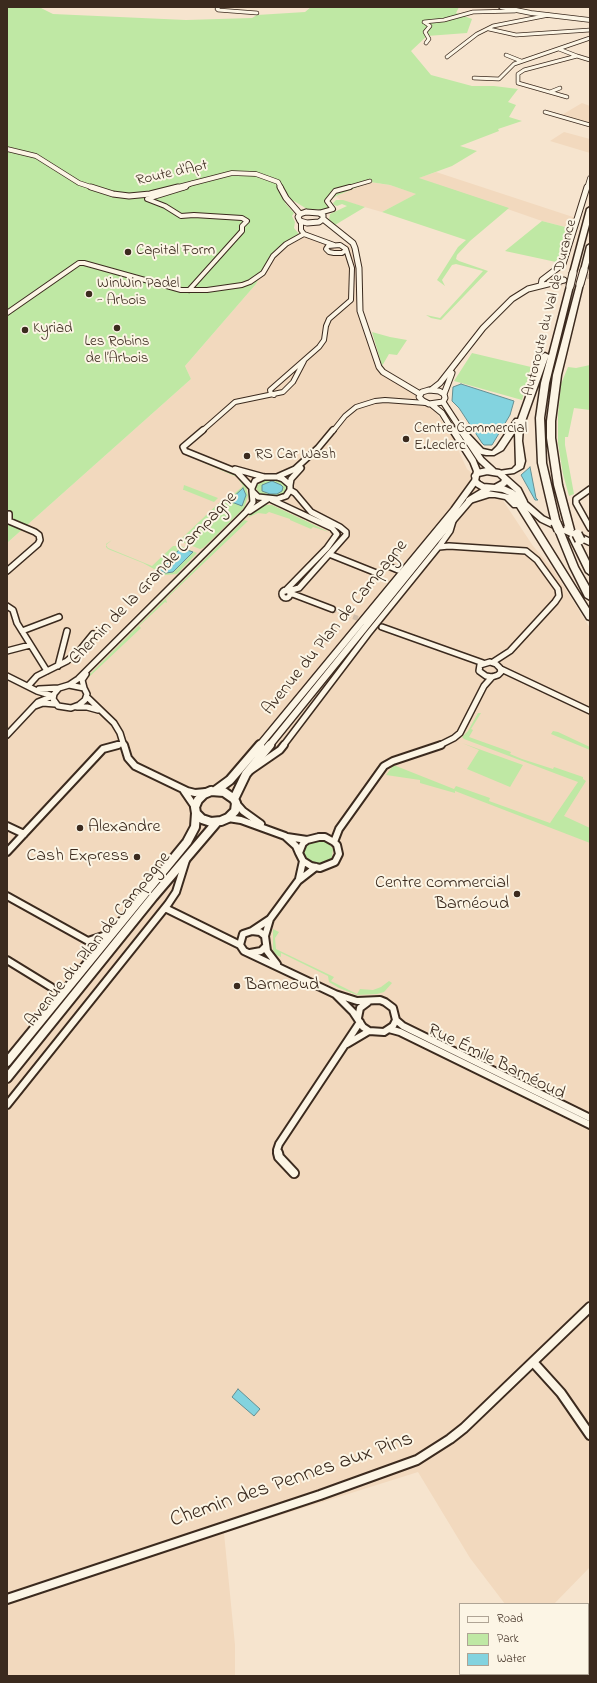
<!DOCTYPE html>
<html>
<head>
<meta charset="utf-8">
<style>
  body { margin:0 }
  #map { position:relative; width:597px; height:1683px; overflow:hidden; background:#f6e4ce; font-family:"Indie Flower",sans-serif }
  canvas { display:block }
  .frame { position:absolute; inset:0; border:8px solid #3b2a1e; pointer-events:none }
  .legend { position:absolute; left:459px; top:1603px; width:130px; height:72px; box-sizing:border-box; background:#fcf5e5; border:1px solid #afa495; margin:0; padding:5px 7px; list-style:none; font-size:12px; color:#3b2a1e }
  .legend li { display:flex; align-items:center; gap:8px; height:20px }
  .legend b { width:20px; border:1px solid #afa495 }
</style>
</head>
<body>
<div id="map">
<canvas width="597" height="1683"></canvas>
<div class="frame"></div>
<ul class="legend">
<li><b style="height:5px;background:#fcf5e5"></b>Road</li>
<li><b style="height:11px;background:#bfe8a4"></b>Park</li>
<li><b style="height:11px;background:#83d3df"></b>Water</li>
</ul>
</div>
<script>
const ctx = document.querySelector('canvas').getContext('2d');
ctx.lineJoin = 'round';
function fill(path, color) { ctx.fillStyle = color; ctx.fill(path, 'evenodd'); }
const poly = rows => new Path2D(rows.map(r => 'M' + r).join(''));
function stroke(path, color, width, dash) { ctx.strokeStyle = color; ctx.lineWidth = width; ctx.lineCap = dash ? 'butt' : 'round'; ctx.setLineDash(dash || []); ctx.stroke(path); }
function drawText(font, color, halo, rows, align = 'center') {
  ctx.font = font + ' "Indie Flower",sans-serif'; ctx.lineWidth = 4; ctx.setLineDash([]); ctx.textBaseline = 'middle'; ctx.strokeStyle = halo; ctx.fillStyle = color; for (const [text, x, y, turn = 0] of rows) {
    ctx.save(); ctx.translate(x, y); ctx.rotate((+turn || 0) * Math.PI / 180); ctx.textAlign = isNaN(turn) ? turn : align; if (halo) ctx.strokeText(text, 0, 0); ctx.fillText(text, 0, 0); ctx.restore();
  }
}
const built = poly([
  [582,103,590,106,590,124,560,116],
  [564,132,590,139,590,153,550,141],
  [436,172,576,218,573,221,568,220,565,222,573,226,573,229,542,221,418,178],
  [370,182,390,185,417,194,382,212,340,200,336,196],
  [299,234,351,246,356,259,358,312,376,365,416,393,433,408,450,432,467,469,502,499,533,546,553,569,590,628,590,1567,554,1604,505,1604,470,1558,418,1472,224,1533,235,1645,235,1676,7,1676,7,543,191,379,185,366,256,284,270,256,282,244]
]);
const green = poly([
  [7,7,39,7,53,14,186,20,252,18,257,15,305,12,311,7,459,7,456,13,472,19,467,33,427,36,411,51,431,75,472,86,494,86,518,89,508,102,516,105,509,117,522,121,498,129,499,131,460,146,477,151,452,166,419,178,509,208,470,241,457,255,456,259,459,261,488,271,441,320,431,318,426,315,440,318,483,271,456,264,452,265,442,280,445,286,437,280,458,247,466,240,382,212,416,194,390,185,370,182,336,196,327,203,330,208,324,210,307,209,294,201,285,203,294,213,292,216,295,222,294,228,299,234,282,244,270,256,256,284,185,366,191,379,7,543],
  [336,200,343,200,365,207,335,225,329,220,330,214,347,206,342,204,337,206,334,205,333,203],
  [542,221,573,229,566,250,561,252,556,262,505,251],
  [372,332,390,337,407,340,397,355,389,354,382,366],
  [472,353,531,367,522,400,454,381],
  [590,365,590,410,574,408,568,437,565,437,565,445,574,494,569,496,563,474,558,443,558,415,561,384,568,367,576,368],
  [204,461,231,471,240,477,246,486,248,496,244,508,203,548,200,549,182,542,181,539,222,500,226,501,243,486,237,477,202,462],
  [268,479,278,480,285,484,287,487,284,493,272,497,259,493,256,488,257,485],
  [184,485,218,498,214,502,184,490,183,490],
  [265,505,272,505,329,532,313,527,311,529,290,520,290,519,269,512,266,514,258,513,247,518,257,508],
  [244,520,248,521,166,599,167,603,165,602,139,626,141,628,89,677,89,675],
  [112,540,106,545,108,548,152,566,173,546,181,546,197,553,177,574,165,575,143,563,108,549,106,547,106,544],
  [478,713,481,713,471,729,473,730,469,737,511,752,510,754,522,759,553,769,554,767,583,777,583,779,586,781,564,816,590,828,590,843,455,791,455,793,420,783,420,780,386,775,393,766,396,766,454,789,456,786,490,798,489,801,550,823,578,782,464,739,462,737,468,731],
  [553,731,558,732,590,747,590,750,551,734],
  [462,743,523,765,510,787,467,769,479,750],
  [317,841,327,842,333,849,332,857,330,860,322,864,308,861,304,854,305,847,308,844],
  [273,929,279,932,275,938,276,949,334,977,331,981,357,994,360,989,373,990,381,987,389,981,392,983,384,992,377,994,357,995,339,988,329,982,328,976,281,953,281,957,276,955,273,950],
  [590,1604,590,1676,506,1676,507,1674,588,1674,588,1608]
]);
const water = poly([
  [461,384,514,401,510,415,492,445,484,445,482,443,459,408,452,401,453,387,461,384],
  [530,467,536,498,538,500,535,500,521,475,530,467],
  [272,481,281,485,283,487,282,491,277,494,270,494,262,491,262,485,272,481],
  [243,488,246,495,242,506,229,501,243,488],
  [181,548,193,552,173,572,166,573,158,570,181,548],
  [238,1389,260,1409,254,1416,232,1397,238,1389]
]);
const streetTunnel = poly([
  [332,609,382,627]
]);
const secondaryTunnel = poly([
  [557,284,590,276]
]);
const streetFar4 = poly([
  [219,7,217,9,218,10,257,13],
  [424,22,444,20,473,12,515,11],
  [424,22,430,26,425,32,429,39,426,43],
  [489,29,516,35,590,30],
  [559,49,577,56,524,70,518,74,518,83,567,97],
  [506,55,521,61],
  [577,56,590,60],
  [447,57,477,34,493,26,549,15],
  [474,78,499,79,514,64,590,38],
  [550,92,560,88],
  [545,112,590,125],
  [184,188,192,183],
  [346,188,370,181]
]);
const streetFar3 = poly([
  [186,187,147,199,165,206,181,216,194,215,242,218,247,221,242,226,242,231,189,290],
  [333,209,327,201,335,191,350,187],
  [319,213,333,209],
  [301,222,301,230,304,234,334,245],
  [7,313,79,263,84,263,181,290,207,290,242,285,250,282,263,273,273,256,286,244,304,234],
  [274,395,271,394,270,390,319,347,324,340,326,326,329,319,351,300,352,268,346,249,340,245,328,246,326,249,329,252,334,253,342,253,346,250],
  [202,431,235,402,283,392,293,382,304,361],
  [333,431,345,416,356,407,375,401,385,400,426,403]
]);
const streetFar2 = poly([
  [203,430,183,447,185,451,237,472,252,488],
  [235,469,264,477],
  [264,477,277,477,283,479,290,485,290,490,286,496,277,499,258,497,252,491,252,488,255,481,264,477],
  [277,477,295,469,318,448,333,430],
  [290,485,291,479,301,468],
  [590,489,576,499,576,503,590,528],
  [272,500,332,528,337,534,327,548,285,591],
  [250,511,268,499],
  [439,547,449,546,526,551,537,560,558,589,559,596,555,602,510,651,493,662],
  [329,554,379,574],
  [386,565,398,570],
  [7,571,38,544,40,540,39,535,35,532,9,521,9,514],
  '282 594a4 4 0 1 1 8 0a4 4 0 1 1-8 0Z',
  [288,591,299,588,346,535,346,532,340,527,311,512,295,493,290,490],
  [290,593,332,609],
  [7,606,13,610,17,623,47,671],
  [382,627,483,663],
  [22,631,59,617],
  [7,651,30,645],
  [490,662,496,664,500,668,501,672,498,675,492,677,486,676,479,671,480,665,490,662],
  [58,666,67,631],
  [501,669,590,711],
  [7,676,37,691,53,696],
  [69,685,78,679,246,512,253,502,252,491],
  [69,685,84,688,87,694,85,700,79,705,71,708,58,706,53,699,54,694,59,688,69,685],
  [28,686,37,676,67,661,80,650,93,634],
  [84,688,82,680,86,674],
  [39,689,59,688],
  [87,697,114,723,120,733,124,746],
  [35,706,43,703,55,704],
  [77,707,87,707,98,710],
  [7,735,38,702,53,696],
  [114,746,123,743],
  [283,746,368,634,440,545,450,531,453,521],
  [438,746,454,738,460,733,484,686,492,677]
]);
const streetFar1 = poly([
  [124,745,128,758,135,766,187,791,195,793,206,792],
  [251,770,280,750,284,745],
  [184,791,195,807],
  [236,803,243,811,261,824],
  [228,818,241,820,285,836,296,846,299,853],
  [7,826,24,834],
  [287,837,307,840],
  [319,837,325,837,334,842,337,845,339,854,335,862,320,868,311,866,303,861,299,853,303,843,307,840,319,837],
  [334,842,339,829,384,766,393,761,441,745],
  [7,852,103,749,118,745],
  [316,867,298,881,270,919,252,931,243,934,240,945,244,951,335,994],
  [299,879,303,861],
  [7,896,88,941,112,933],
  [165,908,240,945],
  [252,931,260,932,265,936,267,951,277,964],
  [265,936,270,919],
  [250,953,261,951,266,946],
  [7,960,51,987],
  [335,994,357,1001,380,1000,385,1002,393,1008,396,1020,393,1026,384,1032,369,1031,363,1027,353,1012,335,994],
  [358,1018,360,1008,368,1002],
  [396,1020,403,1026,590,1118],
  [389,1029,400,1032,590,1125],
  [347,1044,369,1031],
  [7,1105,168,904,176,892,186,860],
  [278,1154,277,1150,279,1144,360,1022]
]);
const street = poly([
  [278,1153,279,1157,294,1173],
  [533,1362,561,1393,590,1435],
  [7,1599,320,1495,417,1460,450,1439,464,1428,590,1307]
]);
const secondaryFar3 = poly([
  [501,7,531,13,590,20],
  [7,149,36,156,79,183,94,188],
  [174,188,232,173,256,174,278,182,281,188],
  [587,188,590,178]
]);
const secondaryFar2 = poly([
  [91,187,113,194,129,196,150,194,178,187],
  [280,187,286,198,300,214],
  [306,212,319,213,323,215,323,219,319,222,307,223,300,221,298,217,300,214,306,212],
  [323,219,353,243,355,248,359,268,360,311,379,367,383,372,420,394],
  [541,285,542,280,563,264,587,187],
  [429,390,439,391,444,394,445,398,443,402,429,404,423,401,419,397,422,392,429,390],
  [431,390,440,383,483,328,512,299,528,289,564,280],
  [444,394,452,373],
  [443,402,462,431],
  [431,404,442,413,453,431]
]);
const secondaryFar1 = poly([
  [453,430,473,461,477,471,475,481,478,484,483,487,495,488,504,483,505,479],
  [461,430,481,460,493,471],
  [475,476,478,473,487,471,499,473,518,490,524,502],
  [495,488,503,489,512,493,542,519,590,542],
  [259,746,454,510,475,481],
  [269,746,435,541,471,499,489,488]
]);
const secondary = poly([
  [211,791,224,792,234,799,236,803,235,811,228,818,221,821,211,822,202,819,196,813,195,807,198,800,204,794,211,791],
  [215,791,230,780,260,745],
  [234,799,246,774,270,745],
  [7,1062,187,842,195,827,196,813],
  [7,1078,153,897,217,822]
]);
const highway = poly([
  [590,207,590,221,576,273,571,274,570,273,587,209,590,207],
  [590,244,590,259,587,270,582,271,581,270,587,246,590,244],
  [580,282,583,284,561,375,555,421,555,438,562,485,574,530,570,533,566,530,554,485,547,438,547,421,553,375,577,284,580,282],
  [570,284,573,286,549,383,544,418,546,463,560,523,556,526,552,523,538,463,536,418,541,383,548,357,523,427,522,441,525,461,523,468,514,473,499,475,495,473,499,471,512,469,516,465,515,432,503,450,494,455,486,455,477,453,462,436,466,434,469,434,483,449,492,451,497,446,515,419,518,419,541,355,545,353,549,355,567,286,570,284],
  [488,491,510,495,514,492,517,493,590,610,590,620,587,619,517,507,513,507,505,499,495,497,489,497,470,503,466,500,467,498,488,491],
  [559,527,563,530,578,567,590,588,590,600,585,597,570,567,555,530,559,527],
  [573,534,577,537,590,563,590,575,586,572,569,537,573,534]
]);
const highwayBridgeFar1 = poly([
  [580,284,584,270],
  [570,286,573,273]
]);
const highwayBridge = poly([
  [556,523,559,530],
  [577,534,580,540]
]);
const markers = [
  [128,252,4,"#3b2a1e"],
  [89,294,4,"#3b2a1e"],
  [117,328,4,"#3b2a1e"],
  [25,330,4,"#3b2a1e"],
  [406,439,4,"#3b2a1e"],
  [247,456,4,"#3b2a1e"],
  [80,828,4,"#3b2a1e"],
  [137,857,4,"#3b2a1e"],
  [517,894,4,"#3b2a1e"],
  [237,986,4,"#3b2a1e"]
];
const farStreetnames = [
  ["Route d'Apt",172,174,-13],
  ["Autoroute du Val de Durance",551,308,-76]
];
const farPoinames = [
  ["Capital Form",136,252],
  ["WinWin Padel",97,285],
  ["- Arbois",97,302],
  ["Kyriad",33,330],
  ["Les Robins",117,343,"center"],
  ["de l’Arbois",117,360,"center"],
  ["Centre Commercial",414,430],
  ["E.Leclerc",414,447],
  ["RS Car Wash",255,456]
];
const streetNames = [
  ["Chemin de la Grande Campagne",154,579,-46],
  ["Avenue du Plan de Campagne",336,628,-51],
  ["Avenue du Plan de Campagne",99,940,-51],
  ["Rue Émile Barnéoud",496,1063,26]
];
const poiNames = [
  ["Alexandre",88,828],
  ["Cash Express",129,857,"right"],
  ["Centre commercial",509,884,"right"],
  ["Barnéoud",509,905,"right"],
  ["Barneoud",245,986]
];
const nearStreetnames = [
  ["Chemin des Pennes aux Pins",292,1481,-19]
];
fill(built, '#f2d9be');
fill(green, '#bfe8a4');
fill(water, '#83d3df');
stroke(water, '#668f92', 1);
stroke(streetTunnel, '#d1bfab', 5, [5, 2.5]);
stroke(secondaryTunnel, '#d1bfab', 5, [5, 2.5]);
stroke(streetFar4, '#3b2a1e', 4.5);
stroke(streetFar3, '#3b2a1e', 6);
stroke(streetFar2, '#3b2a1e', 8);
stroke(streetFar1, '#3b2a1e', 10);
stroke(street, '#3b2a1e', 12);
stroke(secondaryFar3, '#3b2a1e', 5.5);
stroke(secondaryFar2, '#3b2a1e', 7);
stroke(secondaryFar1, '#3b2a1e', 9);
stroke(secondary, '#3b2a1e', 12);
stroke(highway, '#3b2a1e', 3);
stroke(streetFar4, '#fcf5e5', 3);
stroke(streetFar3, '#fcf5e5', 4);
stroke(streetFar2, '#fcf5e5', 5);
stroke(streetFar1, '#fcf5e5', 6);
stroke(street, '#fcf5e5', 8);
stroke(secondaryFar3, '#fcf5e5', 4);
stroke(secondaryFar2, '#fcf5e5', 5);
stroke(secondaryFar1, '#fcf5e5', 6);
stroke(secondary, '#fcf5e5', 8);
fill(highway, '#fcf5e5');
stroke(highwayBridgeFar1, '#3b2a1e', 9, []);
stroke(highwayBridge, '#3b2a1e', 12, []);
stroke(highwayBridgeFar1, '#fcf5e5', 7);
stroke(highwayBridge, '#fcf5e5', 9);
for (const [x, y, r, color] of markers) { const dot = new Path2D(); dot.arc(x, y, r, 0, 2 * Math.PI); ctx.fillStyle = color; ctx.fill(dot); stroke(dot, '#fcf5e5', 1.5); }
drawText('15px', '#3b2a1e', '#fcf5e5', farStreetnames);
drawText('15px', '#3b2a1e', '#fcf5e5', farPoinames, 'left');
drawText('18px', '#3b2a1e', '#fcf5e5', streetNames);
drawText('18px', '#3b2a1e', '#fcf5e5', poiNames, 'left');
drawText('22px', '#3b2a1e', '#fcf5e5', nearStreetnames);
</script>
</body>
</html>
